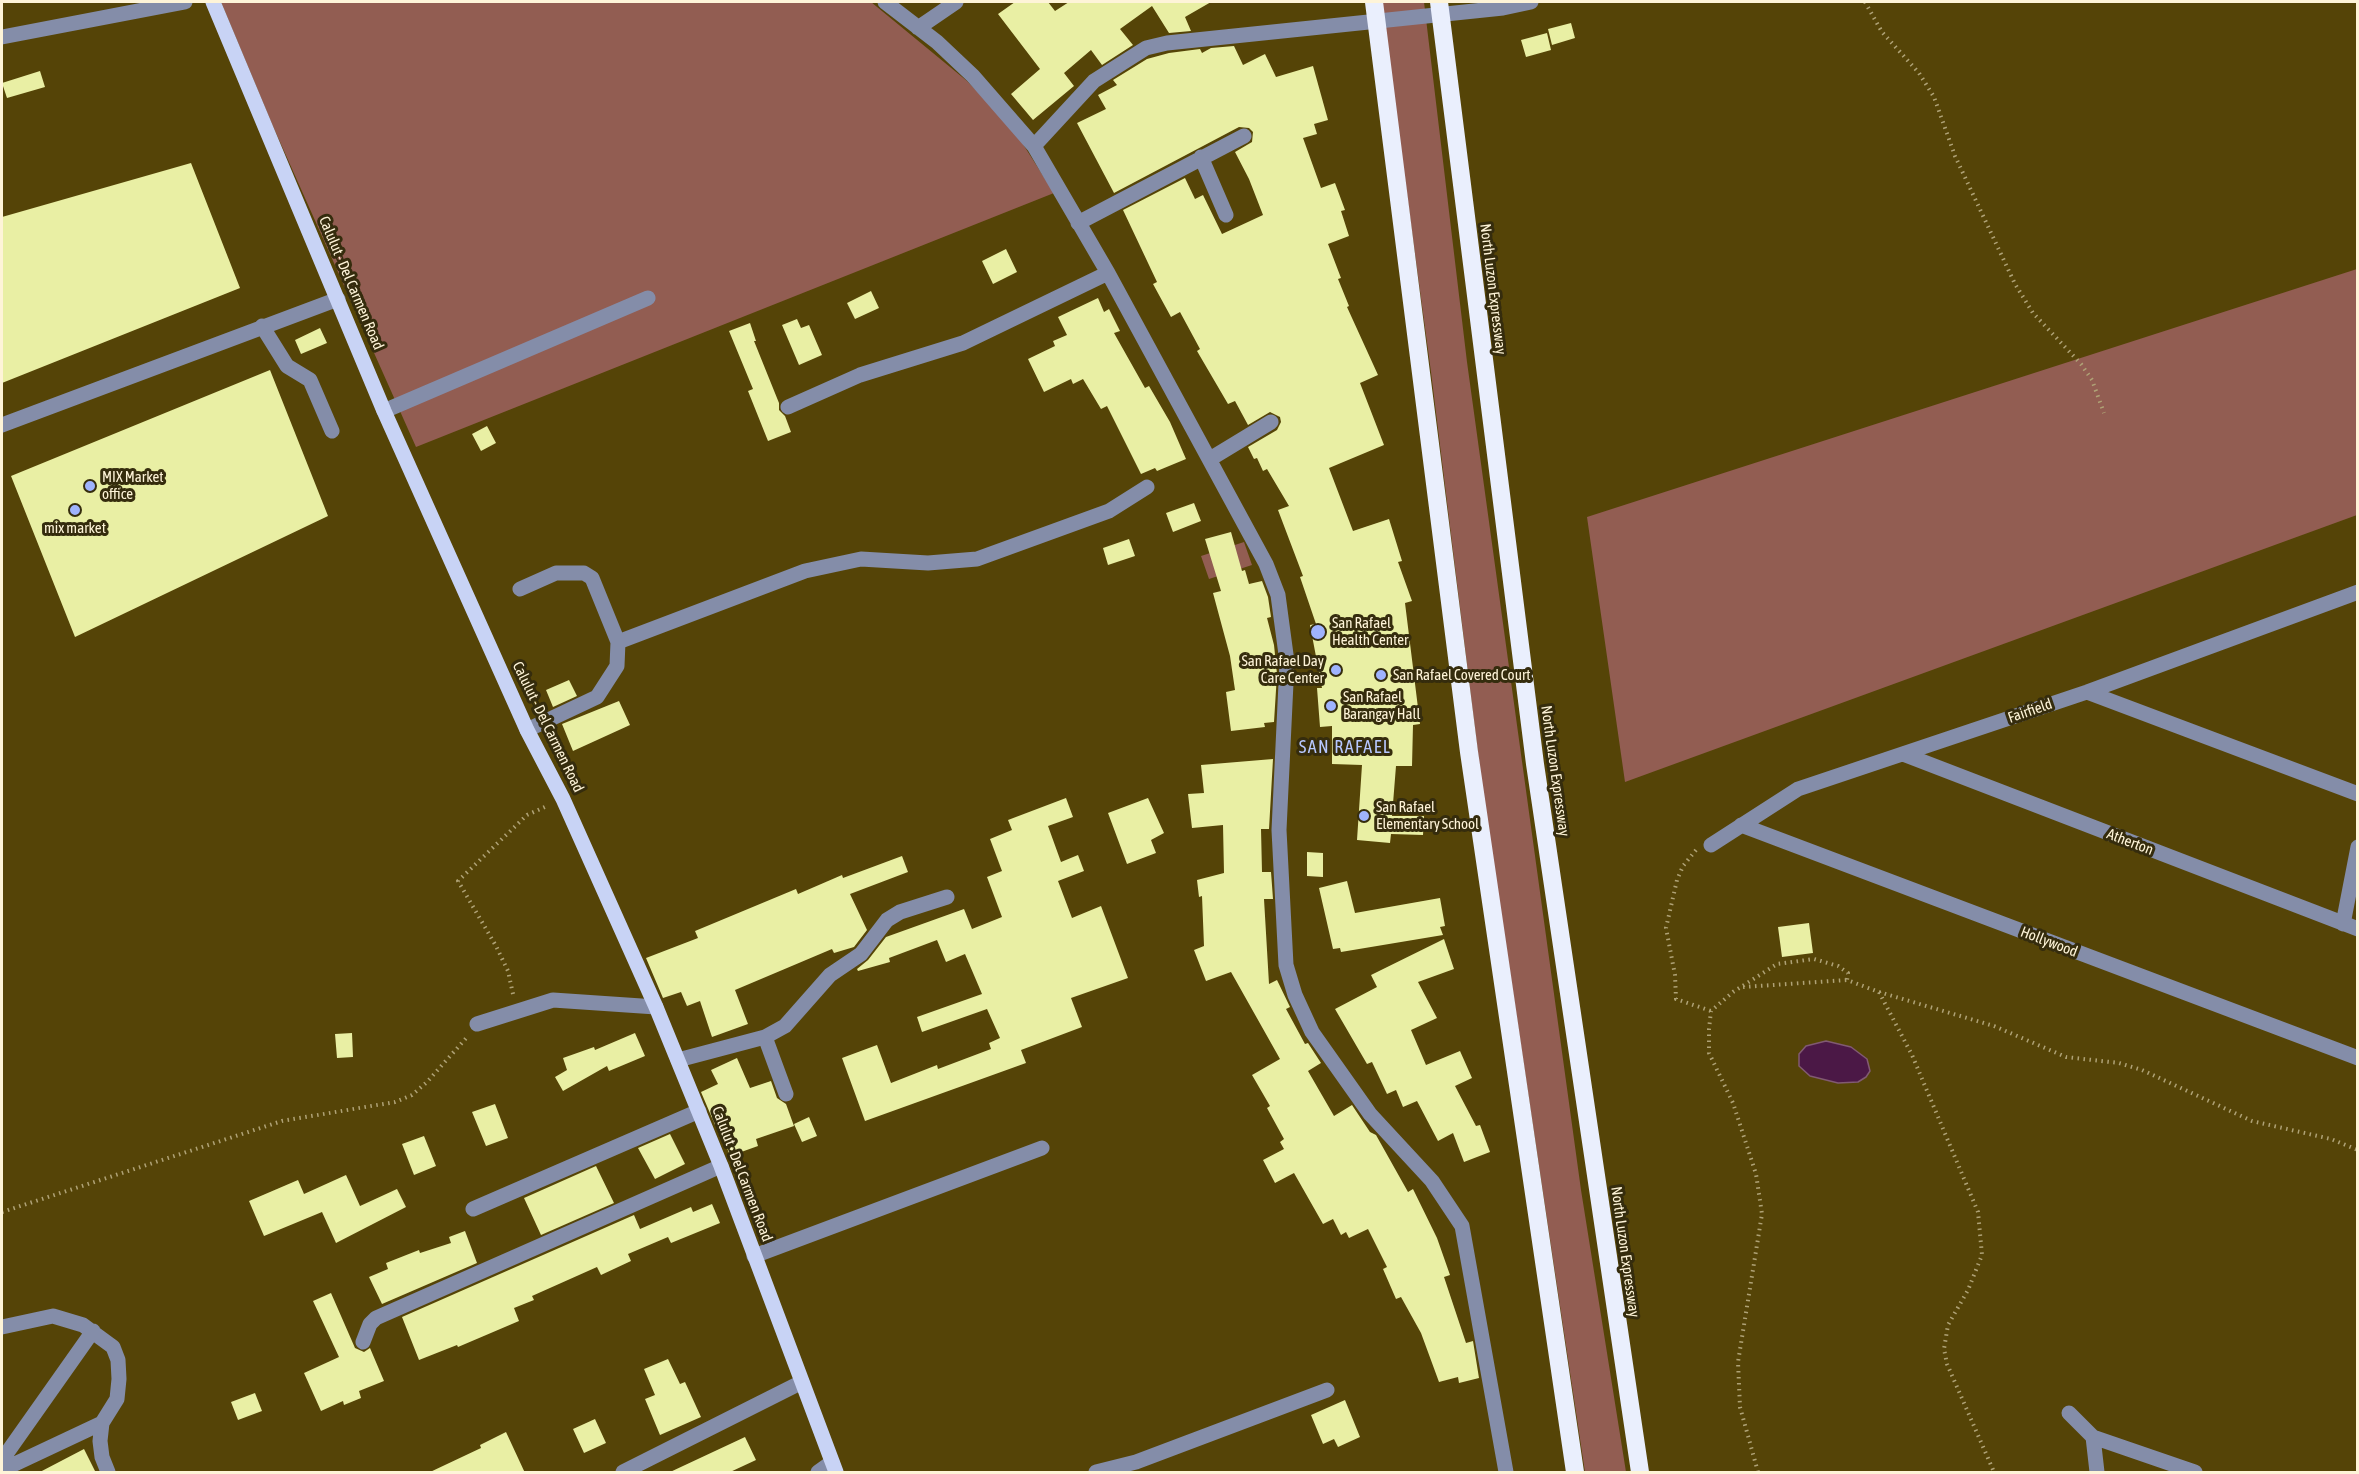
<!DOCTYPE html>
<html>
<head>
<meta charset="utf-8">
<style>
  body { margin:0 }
  #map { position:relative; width:2359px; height:1474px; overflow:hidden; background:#554407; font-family:"Asap Condensed",sans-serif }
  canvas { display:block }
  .frame { position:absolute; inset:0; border:3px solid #fef4d8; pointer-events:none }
</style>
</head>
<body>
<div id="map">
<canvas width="2359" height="1474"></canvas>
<div class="frame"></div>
</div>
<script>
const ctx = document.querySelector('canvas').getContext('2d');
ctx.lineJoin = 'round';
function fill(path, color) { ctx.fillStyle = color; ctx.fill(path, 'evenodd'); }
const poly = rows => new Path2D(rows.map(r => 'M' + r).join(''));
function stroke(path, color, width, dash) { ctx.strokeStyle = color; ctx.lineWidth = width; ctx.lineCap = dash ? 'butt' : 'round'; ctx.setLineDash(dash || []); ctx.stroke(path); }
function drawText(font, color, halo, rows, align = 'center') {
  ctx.font = font + ' "Asap Condensed",sans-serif'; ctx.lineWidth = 6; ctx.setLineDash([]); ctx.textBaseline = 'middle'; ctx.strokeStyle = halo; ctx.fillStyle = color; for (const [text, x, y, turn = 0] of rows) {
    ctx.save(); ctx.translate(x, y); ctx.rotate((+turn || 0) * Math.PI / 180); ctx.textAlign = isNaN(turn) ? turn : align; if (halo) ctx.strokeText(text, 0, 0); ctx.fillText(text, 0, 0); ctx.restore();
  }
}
const green = poly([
  [221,2,871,2,967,81,1014,130,1054,193,416,447,272,124],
  [1381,2,1424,2,1467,362,1581,1190,1626,1472,1585,1472,1482,786,1431,372],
  [2357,269,2357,515,1625,782,1587,517],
  [1244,542,1252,565,1209,579,1201,556]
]);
const water = poly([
  [1826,1041,1851,1047,1867,1059,1870,1071,1866,1077,1858,1082,1838,1083,1810,1076,1799,1066,1799,1054,1806,1046,1826,1041]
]);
const building = poly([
  [1015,2,1048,2,1055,11,1069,2,1211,2,1185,17,1191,31,1169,33,1152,6,1120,29,1133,45,1102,65,1091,50,1064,73,1074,86,1033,120,1011,94,1040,69,998,14],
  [1571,23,1575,38,1552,45,1548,29],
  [1547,33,1551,50,1526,57,1521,40],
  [1234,46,1243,65,1265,54,1276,77,1313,66,1328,120,1314,124,1317,134,1303,138,1321,188,1335,183,1345,210,1341,211,1349,236,1328,244,1341,278,1338,279,1349,306,1347,307,1378,375,1360,383,1384,445,1329,468,1353,531,1389,519,1402,561,1398,562,1412,601,1405,603,1420,724,1413,725,1412,766,1396,766,1392,816,1424,816,1423,835,1391,834,1390,843,1357,840,1362,765,1332,764,1332,726,1320,727,1317,688,1322,688,1310,625,1316,624,1300,577,1303,576,1278,510,1289,506,1267,469,1263,471,1257,458,1254,459,1248,447,1277,430,1281,422,1280,417,1270,412,1248,425,1235,401,1228,404,1197,351,1200,349,1180,312,1171,317,1153,284,1157,282,1123,210,1185,178,1195,199,1203,195,1222,234,1263,215,1249,179,1235,152,1252,142,1253,132,1249,128,1239,127,1114,193,1077,123,1106,109,1098,95,1117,85,1113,80,1147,59,1169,53,1200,49,1202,53,1211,48],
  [40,71,45,87,7,98,2,83],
  [191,163,240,288,2,383,2,217],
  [1006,249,1017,272,993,284,982,261],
  [871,291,879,308,855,319,847,303],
  [1098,298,1104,312,1109,309,1120,331,1114,333,1145,388,1149,386,1170,422,1186,459,1157,471,1155,468,1141,474,1107,406,1101,409,1083,379,1073,384,1071,379,1044,392,1028,359,1055,346,1053,341,1067,335,1058,317],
  [797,319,801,328,809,325,822,355,799,365,782,325],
  [750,323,756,341,754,341,779,403,779,410,785,416,791,432,768,441,748,391,753,389,729,331],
  [320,328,327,343,301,354,295,340],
  [270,370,328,516,75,637,11,476],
  [487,426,496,443,481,451,472,434],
  [1194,503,1201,521,1173,532,1166,513],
  [1231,532,1242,571,1245,570,1249,584,1262,581,1268,597,1271,617,1267,618,1274,645,1277,674,1274,722,1264,723,1265,727,1231,731,1226,692,1235,690,1230,656,1213,593,1221,591,1205,539],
  [1129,539,1135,556,1108,565,1103,548],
  [569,680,577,696,553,707,546,690],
  [619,701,630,725,573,751,562,724],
  [1273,759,1269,829,1261,829,1262,872,1271,872,1273,899,1264,899,1269,984,1277,980,1290,1007,1286,1009,1305,1044,1308,1043,1321,1063,1308,1071,1334,1116,1352,1105,1370,1132,1376,1135,1408,1192,1413,1189,1437,1238,1450,1275,1444,1277,1466,1343,1473,1341,1479,1378,1459,1383,1458,1377,1439,1382,1421,1333,1401,1297,1396,1299,1383,1269,1387,1267,1368,1229,1349,1238,1346,1232,1341,1235,1333,1219,1323,1224,1294,1173,1275,1183,1263,1160,1284,1149,1280,1142,1284,1139,1267,1108,1270,1106,1252,1075,1280,1059,1231,972,1206,981,1194,950,1204,946,1202,896,1199,897,1197,880,1224,873,1223,825,1192,828,1188,794,1204,793,1201,765],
  [1066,798,1073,817,1048,826,1061,862,1078,855,1084,871,1058,881,1072,918,1101,906,1128,978,1071,998,1082,1027,1021,1050,1026,1063,865,1121,842,1058,877,1045,891,1083,937,1065,938,1069,991,1049,989,1043,1000,1038,987,1009,922,1032,917,1017,982,994,965,954,946,962,937,940,889,958,890,962,858,971,857,969,868,960,886,937,964,909,972,929,1002,917,987,877,1002,871,990,839,1012,830,1008,820],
  [1148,798,1164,833,1151,840,1156,853,1127,864,1108,813],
  [1307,852,1323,853,1323,877,1307,876],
  [902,856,908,872,850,894,867,930,854,947,834,953,832,949,735,990,748,1024,712,1037,700,1001,687,1006,681,992,663,998,646,958,698,938,695,931,796,889,798,894,842,875,843,878],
  [1347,881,1355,913,1440,898,1445,926,1440,927,1443,935,1341,952,1340,948,1333,949,1319,888],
  [1809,923,1813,953,1782,957,1778,927],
  [1444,939,1454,969,1418,982,1437,1018,1411,1030,1426,1065,1460,1051,1472,1078,1455,1086,1476,1126,1480,1125,1490,1152,1464,1162,1453,1133,1438,1141,1417,1101,1403,1107,1396,1090,1387,1094,1372,1062,1367,1064,1335,1009,1377,987,1371,975],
  [352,1033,353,1057,337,1058,335,1034],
  [635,1033,645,1056,609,1071,607,1066,563,1091,555,1077,567,1070,563,1058,594,1047,595,1050],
  [737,1058,750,1088,771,1081,777,1098,786,1104,794,1126,756,1139,758,1146,730,1156,718,1123,715,1125,701,1092,718,1084,711,1070],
  [495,1104,508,1138,486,1146,472,1112],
  [809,1117,817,1136,802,1142,794,1124],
  [670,1134,685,1164,655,1179,638,1148],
  [424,1136,436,1166,414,1175,402,1144],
  [596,1166,614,1203,541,1235,524,1198],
  [346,1175,360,1206,397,1189,406,1207,336,1243,322,1212,264,1236,249,1201,298,1180,304,1194],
  [712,1204,720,1223,671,1243,668,1237,628,1254,631,1261,601,1275,597,1267,532,1296,534,1300,514,1308,519,1321,458,1347,457,1345,419,1360,402,1317,634,1215,640,1229,691,1207,693,1212],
  [465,1231,477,1263,382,1304,369,1277,388,1269,386,1263,419,1250,420,1253,451,1243,449,1237],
  [331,1293,355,1348,364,1352,370,1348,384,1381,359,1391,361,1398,344,1405,343,1401,321,1411,304,1373,339,1357,313,1301],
  [668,1359,680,1384,685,1382,701,1417,660,1435,645,1399,655,1395,644,1369],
  [255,1393,262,1411,238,1420,231,1402],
  [1345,1400,1360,1437,1338,1447,1334,1439,1323,1444,1311,1415],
  [595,1419,606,1443,584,1453,573,1429],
  [506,1432,525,1473,428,1473,481,1448,480,1445],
  [745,1437,756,1460,728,1473,668,1473],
  [84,1449,96,1473,38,1473]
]);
const path = poly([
  [1865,2,1882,32,1919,73,1934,97,1955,156,2015,284,2033,313,2081,364,2092,380,2104,413],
  [1696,850,1683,866,1677,880,1666,928,1675,975,1676,999,1711,1011],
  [1743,987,1847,980],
  [1879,992,1912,1055,1978,1212,1982,1255,1968,1290,1948,1325,1944,1349,1947,1364,1994,1472],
  [513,994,508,971,496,946,458,881,527,815,547,806],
  [2,1212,282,1121,395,1102,412,1095,427,1082,468,1036],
  [1758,1472,1740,1407,1738,1362,1762,1214,1756,1174,1733,1103,1709,1053,1709,1029,1711,1011,1733,992,1777,964,1814,959,1838,966,1848,973,1847,980,1879,992,1994,1026,2066,1057,2119,1063,2142,1070,2252,1121,2331,1139,2358,1150]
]);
const minor = poly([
  [885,2,937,42,973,76,1034,146,1108,273,1266,564,1278,595,1287,662,1279,830,1286,965,1295,995,1312,1032,1370,1114,1432,1181,1462,1226,1506,1472],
  [918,28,956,2],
  [2,37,185,2],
  [1034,146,1094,81,1146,48,1167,43,1503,8,1531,2],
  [1201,157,1226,215],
  [1078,223,1244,136],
  [262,326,287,366,310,380,332,431],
  [788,407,860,375,963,343,1108,273],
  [384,411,648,298],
  [2,425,338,299],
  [1210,459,1271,422],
  [520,589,556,573,584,573,592,578,618,642,617,666,597,697,527,730],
  [618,642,805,571,861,559,928,563,977,559,1109,511,1147,487],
  [2087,692,2358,794],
  [1903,754,2358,929],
  [1741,825,2358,1058],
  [1711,845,1798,789,2087,692,2358,592],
  [2343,924,2358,847],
  [477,1024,553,1000,656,1007],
  [765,1037,786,1094],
  [678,1060,765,1037,785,1026,830,975,861,954,887,920,900,912,947,897],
  [473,1209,699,1111],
  [754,1256,1042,1148],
  [2,1327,53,1316,83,1325,113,1347,118,1360,119,1379,117,1399,102,1423,100,1441,102,1457,108,1472],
  [363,1342,370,1324,376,1318,721,1166],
  [2069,1413,2093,1437,2195,1472],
  [2093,1437,2097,1472],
  [2,1460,93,1331],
  [2,1470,102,1423],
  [623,1472,802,1382],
  [818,1472,832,1462],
  [1096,1472,1136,1462,1327,1390]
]);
const major = poly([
  [213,2,384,411,527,730,563,799,656,1007,721,1166,836,1472]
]);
const highway = poly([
  [1374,2,1469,752,1575,1472],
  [1439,2,1535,764,1640,1472]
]);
const markers = [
  [90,486,6,"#9fb3fd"],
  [75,510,6,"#9fb3fd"],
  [1318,632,8,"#9fb3fd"],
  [1336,670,6,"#9fb3fd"],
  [1381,675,6,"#9fb3fd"],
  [1331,706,6,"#9fb3fd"],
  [1364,816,6,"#9fb3fd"]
];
const streetNames = [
  ["Calulut - Del Carmen Road",351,283,67],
  ["North Luzon Expressway",1493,289,83],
  ["Fairfield",2030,711,-19],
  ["Calulut - Del Carmen Road",548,727,64],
  ["North Luzon Expressway",1555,771,82],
  ["Atherton",2130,842,21],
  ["Hollywood",2049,942,21],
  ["Calulut - Del Carmen Road",742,1174,69],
  ["North Luzon Expressway",1625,1252,82]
];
const poiNames = [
  ["MIX Market",102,477],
  ["office",102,494],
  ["mix market",75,528,"center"],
  ["San Rafael",1332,623],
  ["Health Center",1332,640],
  ["San Rafael Day",1324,661,"right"],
  ["Care Center",1324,678,"right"],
  ["San Rafael Covered Court",1393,675],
  ["San Rafael",1343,697],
  ["Barangay Hall",1343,714],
  ["San Rafael",1376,807],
  ["Elementary School",1376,824]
];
const quarterNames = [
  ["SAN RAFAEL",1345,747]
];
fill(green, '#925d52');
fill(water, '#4b1846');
stroke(water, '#815a72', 1.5);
fill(building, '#e9efa4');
stroke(path, '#afa276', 4, [1.5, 4.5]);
stroke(minor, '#848da9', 15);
stroke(major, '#c8d3f5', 15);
stroke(highway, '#eaeffd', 18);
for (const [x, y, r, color] of markers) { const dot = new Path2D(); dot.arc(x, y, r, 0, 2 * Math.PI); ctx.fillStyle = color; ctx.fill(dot); stroke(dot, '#352c0d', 2); }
drawText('15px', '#fef4d8', '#352c0d', streetNames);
drawText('15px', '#fef4d8', '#352c0d', poiNames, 'left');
ctx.letterSpacing = '1.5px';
drawText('18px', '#b7c8ff', '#352c0d', quarterNames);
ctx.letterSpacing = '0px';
</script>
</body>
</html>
